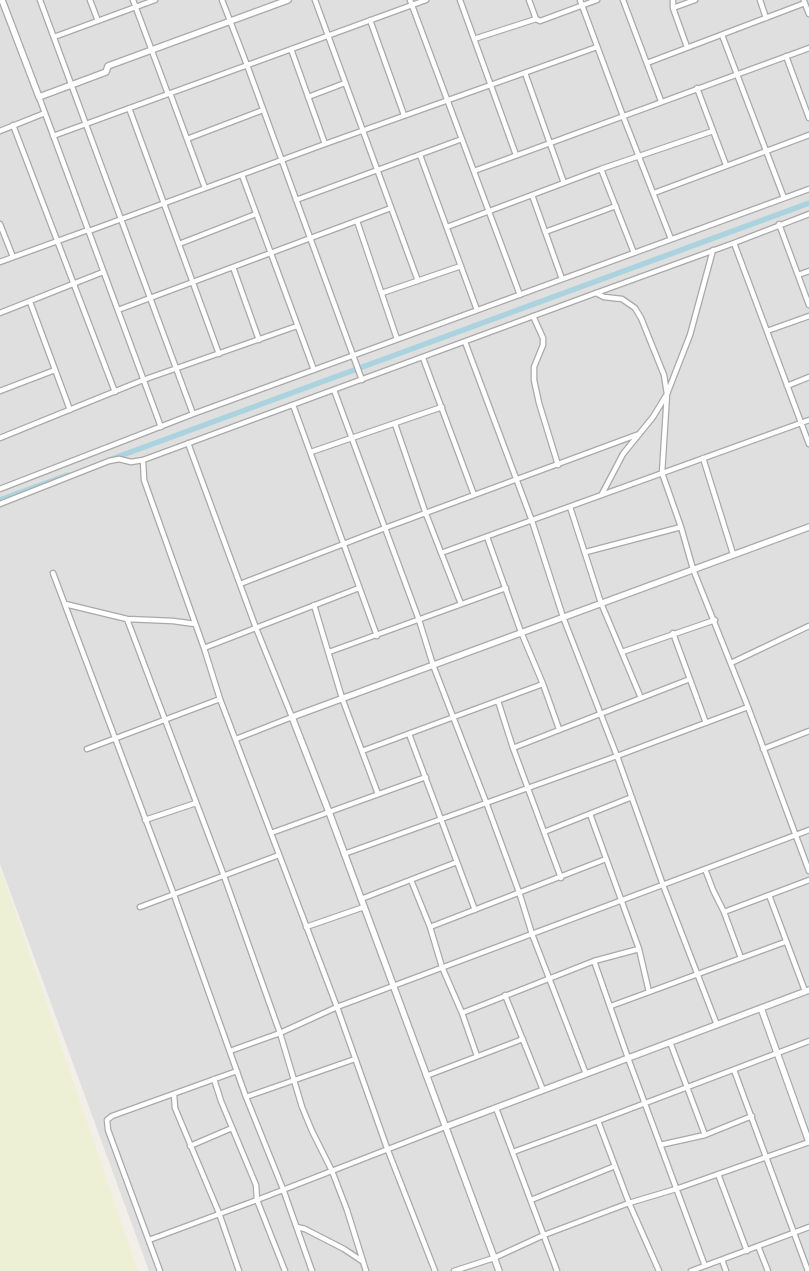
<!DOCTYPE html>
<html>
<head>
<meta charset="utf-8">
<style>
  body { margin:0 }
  canvas { display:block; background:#f2efe9 }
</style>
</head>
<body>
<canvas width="809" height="1271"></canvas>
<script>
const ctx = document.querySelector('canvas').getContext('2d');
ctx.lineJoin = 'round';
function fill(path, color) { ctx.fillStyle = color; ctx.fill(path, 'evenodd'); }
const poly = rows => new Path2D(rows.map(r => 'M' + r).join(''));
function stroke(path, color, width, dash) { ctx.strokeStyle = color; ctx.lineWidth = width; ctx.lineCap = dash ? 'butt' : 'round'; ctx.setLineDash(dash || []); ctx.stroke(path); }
const residential = poly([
  [0,0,809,0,809,1271,149,1271,0,864]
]);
const farmland = poly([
  [0,867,138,1271,0,1271]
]);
const canal = poly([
  [109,460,809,203],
  [0,500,68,475]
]);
const minor = poly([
  [40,0,193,414],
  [90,0,98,21],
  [133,0,168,94],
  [222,0,247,65,362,380],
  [315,0,418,281],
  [410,0,520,295],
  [460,0,516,155],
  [529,0,536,19],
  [580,0,623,116,671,239],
  [623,0,661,101],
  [673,0,673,8,687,47],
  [760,0,766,18],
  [804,1,809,14],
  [673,8,695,0],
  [370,20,404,115],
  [722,35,784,198],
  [54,37,155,0],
  [474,39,536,19,540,21,597,0],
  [291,49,325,144],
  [786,56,809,118],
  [647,63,805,3],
  [525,73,564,183],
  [697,88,726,165],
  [170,93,205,188],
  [39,97,161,427],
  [308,97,345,83],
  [129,108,219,354],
  [13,125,115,392],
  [0,131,45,113],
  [53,136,426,0],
  [187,139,263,110],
  [420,155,477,310],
  [601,169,634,253],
  [474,171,809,48],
  [242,175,314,370],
  [654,193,809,135],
  [532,195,562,279],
  [296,200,462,139],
  [357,221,397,339],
  [0,224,13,257],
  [779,224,809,305],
  [447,227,601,169,713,131],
  [89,231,325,144,597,47],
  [545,232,616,206],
  [734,243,809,444],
  [179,244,256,214],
  [0,262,88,230],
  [233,267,259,340],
  [798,275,809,271],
  [382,293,461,266],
  [596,293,604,297,622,299,635,308,641,318,664,375,667,394,662,473,681,527,693,569,748,707,809,871],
  [30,302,70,410],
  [118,310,391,208],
  [0,313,103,272],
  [533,316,543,338,543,345,534,367,534,380,539,403,558,465],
  [767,331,809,316],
  [465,342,532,521,563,617,617,756,663,885,717,1025],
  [423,358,474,495],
  [787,386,809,377],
  [334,390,419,620,433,665,486,802,519,892,532,934,586,1074],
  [0,391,55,370],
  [293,405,377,636],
  [395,424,426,514,461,604],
  [0,438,143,380,297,326],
  [188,443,256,628,292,717,236,739],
  [311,452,442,407],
  [703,458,733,554],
  [143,460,144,480,204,648,220,699,337,1007,387,1148,435,1271],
  [0,489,193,414,809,189],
  [602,494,623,454,653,417,667,394,690,335,713,250],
  [0,504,109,461,119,459,131,462,143,460,596,293,734,243,809,214],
  [570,507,601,603,641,698],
  [487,537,521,632,543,684,559,729],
  [586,552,681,527],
  [441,553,809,420],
  [53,573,174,895,246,1097,283,1189,312,1271],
  [240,584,385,528,639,434],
  [65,604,127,619,173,621,195,624],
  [314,605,342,698,378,794],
  [127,619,224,876,280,1033,302,1107,312,1131,332,1171,347,1210,366,1271],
  [673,633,706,723],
  [204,648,359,588],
  [329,652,506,588],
  [622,652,715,620],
  [731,663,809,626],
  [498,701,513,748,561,878],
  [409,734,475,910],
  [513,748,690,679],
  [87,749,220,699],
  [763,749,809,731],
  [362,751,543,684],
  [590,814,639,949,649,992],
  [145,820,196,803],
  [544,832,632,797],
  [271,833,426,777],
  [344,854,617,756,748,707],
  [705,869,713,890,724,912,741,958],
  [411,880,430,927,442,967,462,1013,477,1056],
  [769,895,805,991],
  [361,899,457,862],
  [140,907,279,855],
  [724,912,809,880],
  [306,927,364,907],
  [430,927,606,859],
  [594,961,628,1058,705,1266],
  [505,995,543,1090],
  [611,1006,785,942],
  [462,1013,594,961,639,949],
  [670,1042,705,1135],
  [230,1051,280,1033,337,1007,809,830],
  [734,1070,808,1271],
  [426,1076,523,1039],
  [214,1079,221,1101,256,1185,257,1200,285,1271],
  [174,1095,175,1108,219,1213,239,1271],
  [246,1097,355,1059],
  [496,1108,557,1271],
  [598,1121,629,1203,659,1271],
  [660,1145,705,1135,752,1116],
  [190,1146,232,1128],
  [513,1152,598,1121,809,1041],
  [718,1174,747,1251],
  [531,1200,615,1166],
  [297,1227,305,1229,344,1249,362,1261],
  [149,1240,257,1200,445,1127],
  [758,1246,768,1271],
  [722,1260,726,1271],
  [160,1271,108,1130,107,1120,112,1116,237,1071],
  [454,1271,494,1258,544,1235,629,1203,676,1189,809,1142],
  [691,1271,809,1227]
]);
const tertiary = poly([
  [2,0,39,97,106,72,108,66,288,0],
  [761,1008,809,1142],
  [445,1127,809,990],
  [499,1271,329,812,292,717,809,527]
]);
fill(residential, '#e0dfdf');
fill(farmland, '#eef0d5');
stroke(canal, '#aad3df', 5.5);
stroke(minor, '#a9a9a9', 7);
stroke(tertiary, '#a9a9a9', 8);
stroke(minor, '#fff', 4.5);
stroke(tertiary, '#fff', 5.5);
</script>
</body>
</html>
